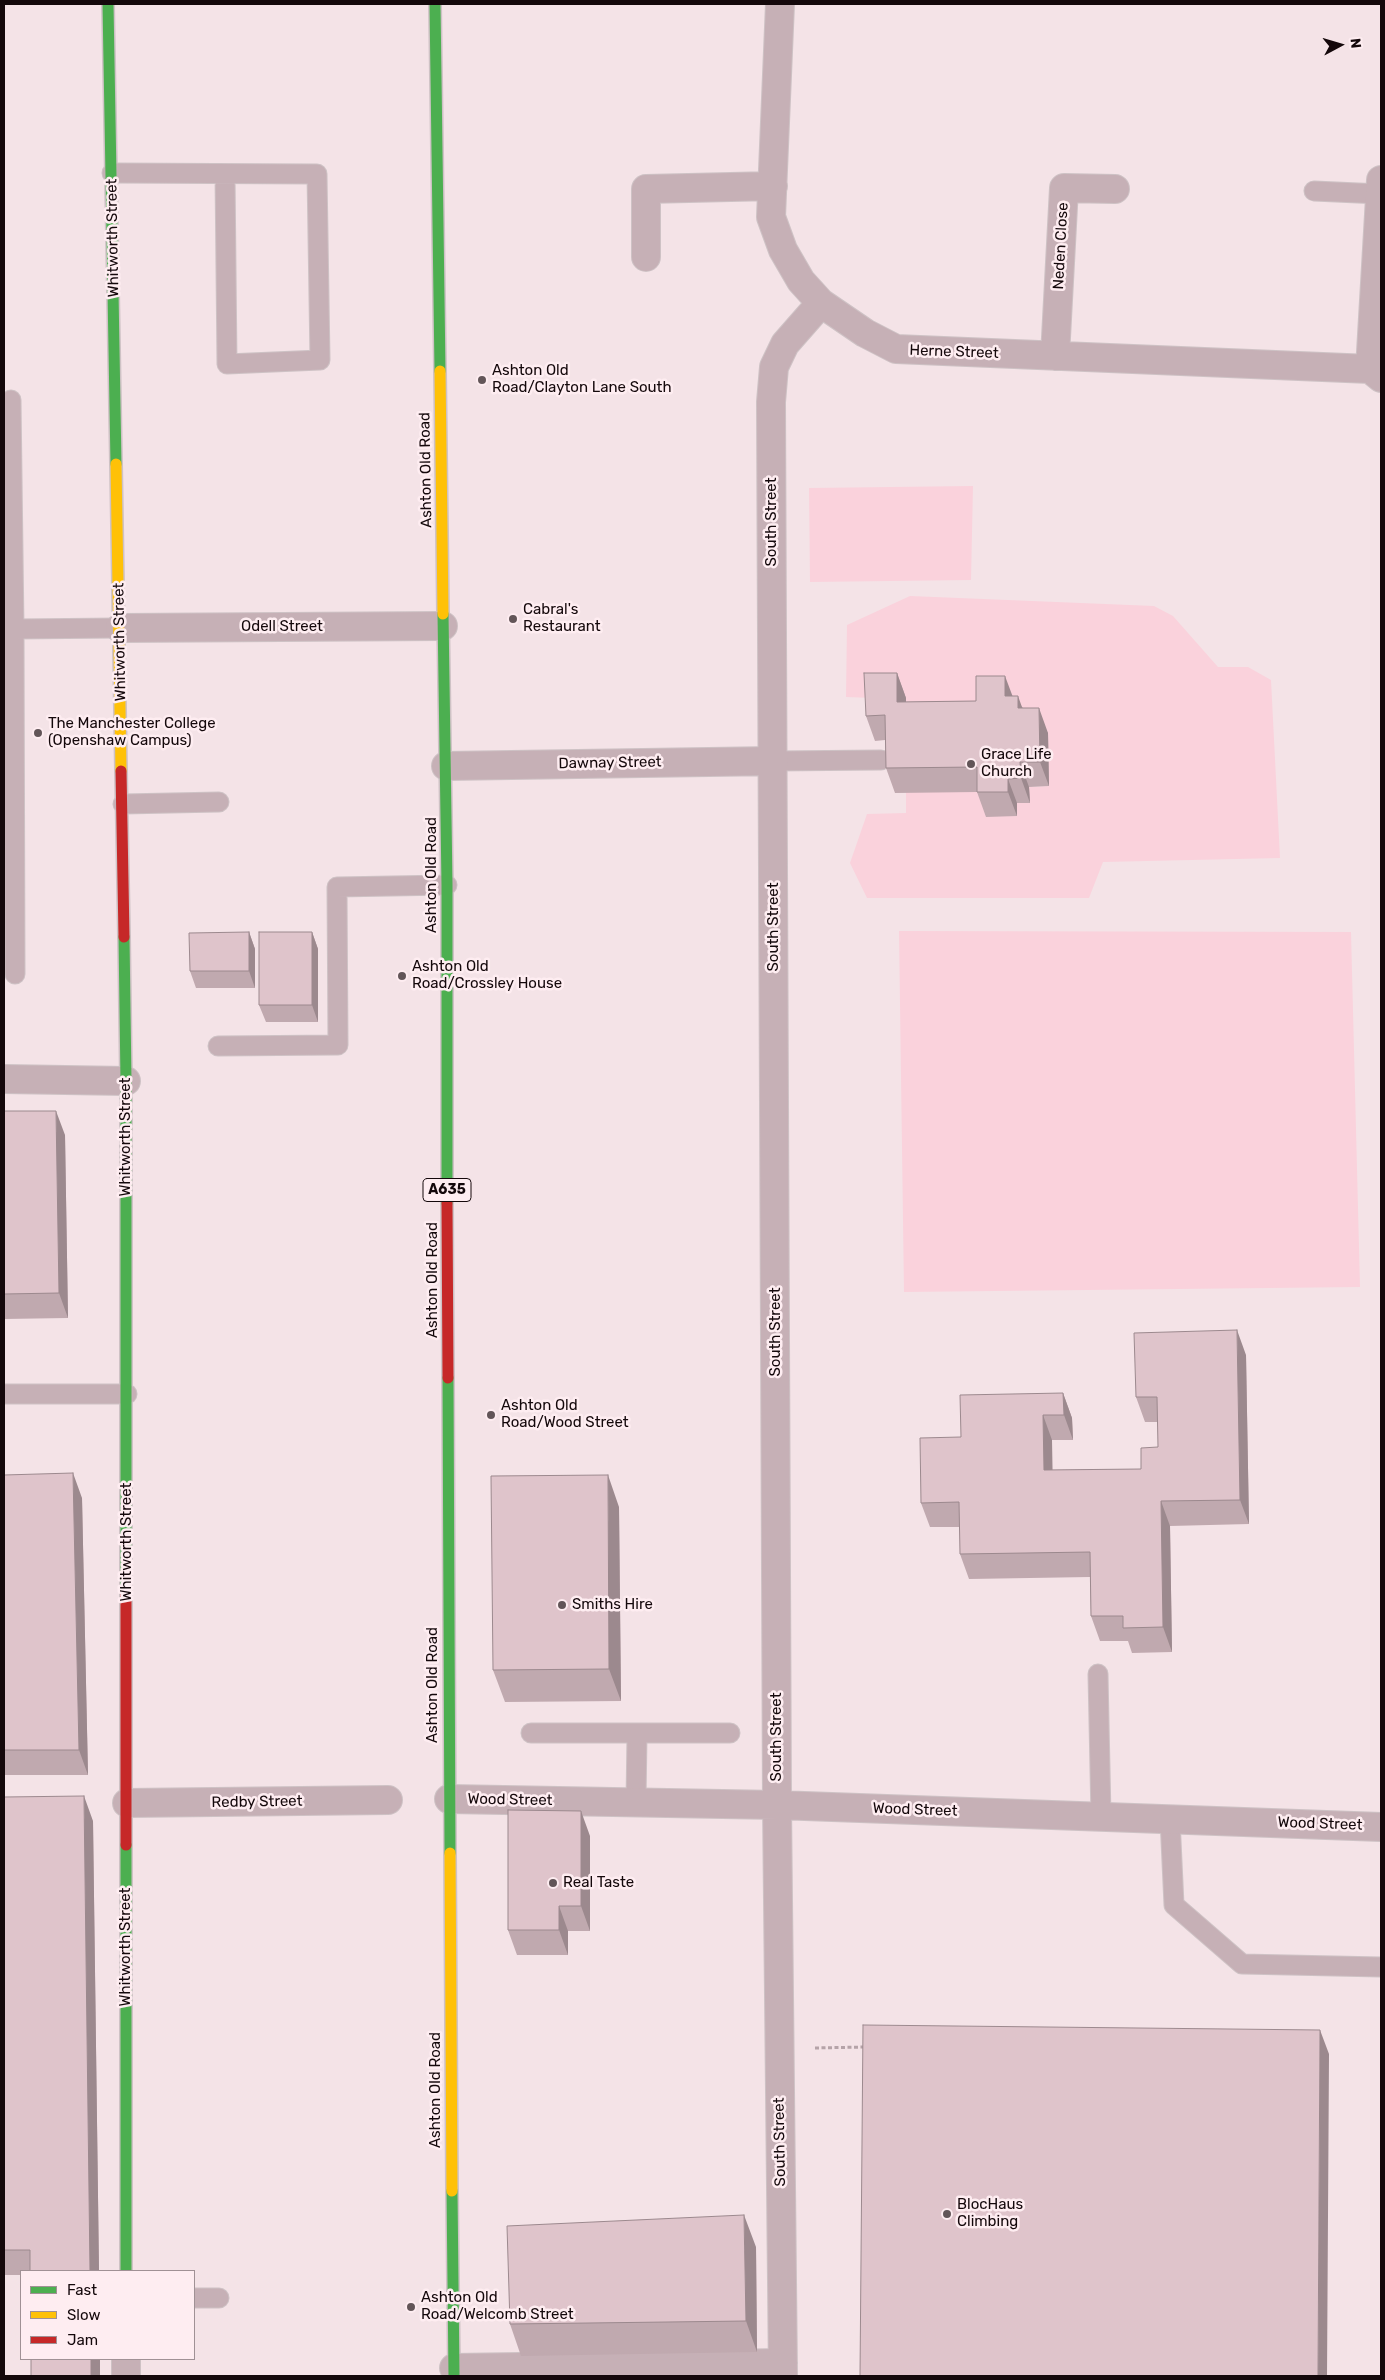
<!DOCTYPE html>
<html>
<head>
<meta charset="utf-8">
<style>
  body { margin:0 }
  #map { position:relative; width:1385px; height:2380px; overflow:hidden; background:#f4e3e7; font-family:Rubik,sans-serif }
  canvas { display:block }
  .frame { position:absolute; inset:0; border:5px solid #14080b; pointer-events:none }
  .legend { position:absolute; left:20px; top:2270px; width:175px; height:90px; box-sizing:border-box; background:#feedf1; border:1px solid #a09195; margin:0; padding:6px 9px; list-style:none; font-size:15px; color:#14080b }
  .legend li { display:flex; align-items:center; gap:10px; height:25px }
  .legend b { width:25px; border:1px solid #a09195 }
  .north { position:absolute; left:1315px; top:20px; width:50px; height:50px; -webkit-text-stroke:4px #feedf1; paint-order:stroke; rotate:84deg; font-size:14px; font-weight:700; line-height:20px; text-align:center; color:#14080b }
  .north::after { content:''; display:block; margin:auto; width:18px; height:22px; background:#14080b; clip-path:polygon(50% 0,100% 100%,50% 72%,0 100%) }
</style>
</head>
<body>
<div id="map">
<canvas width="1385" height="2380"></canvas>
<div class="frame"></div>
<ul class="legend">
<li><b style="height:6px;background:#4caf50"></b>Fast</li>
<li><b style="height:6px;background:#ffc107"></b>Slow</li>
<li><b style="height:6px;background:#c62828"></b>Jam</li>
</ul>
<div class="north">N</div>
</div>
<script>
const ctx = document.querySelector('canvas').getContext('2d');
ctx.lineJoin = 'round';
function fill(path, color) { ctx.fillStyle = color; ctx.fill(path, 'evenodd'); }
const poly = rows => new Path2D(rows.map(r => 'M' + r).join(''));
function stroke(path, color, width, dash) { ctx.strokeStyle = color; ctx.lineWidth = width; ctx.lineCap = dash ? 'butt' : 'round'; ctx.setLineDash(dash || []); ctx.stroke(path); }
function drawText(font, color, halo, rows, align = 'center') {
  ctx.font = font + ' Rubik,sans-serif'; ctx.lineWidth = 5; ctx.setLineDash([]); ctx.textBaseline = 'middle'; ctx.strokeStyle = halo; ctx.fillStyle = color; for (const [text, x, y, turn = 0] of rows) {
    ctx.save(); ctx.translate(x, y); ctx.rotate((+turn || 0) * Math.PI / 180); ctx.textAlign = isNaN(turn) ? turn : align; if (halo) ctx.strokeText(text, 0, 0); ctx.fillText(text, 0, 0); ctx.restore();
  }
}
const green = poly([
  [973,486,971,580,810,582,809,488],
  [910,596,1154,606,1173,616,1218,667,1248,667,1271,680,1280,858,1103,862,1089,898,867,898,850,863,867,814,906,813,906,792,986,792,1016,816,1017,799,1029,787,1049,786,985,726,873,698,846,697,847,625],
  [899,931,1351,932,1360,1287,904,1292]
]);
const path = poly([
  [815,2048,866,2047]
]);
const lane = poly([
  [112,173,317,174,320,360,227,364,225,174],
  [1314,191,1380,194],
  [11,400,14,629],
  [774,761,881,760],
  [123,804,219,802],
  [15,974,14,629,120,628],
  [218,1046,338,1045,337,887,447,885],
  [4,1394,127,1394],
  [1098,1674,1101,1817],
  [531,1733,730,1733],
  [636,1802,637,1734],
  [1170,1819,1174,1905,1242,1964,1381,1967],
  [194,2298,219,2298]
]);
const street = poly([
  [780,4,771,217,783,250,801,281,821,303,865,333,896,349,1370,369,1381,378],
  [646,257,646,189,773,186],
  [1055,356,1064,188,1115,189],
  [1370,369,1381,180],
  [120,628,443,626],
  [446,766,774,761],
  [4,1079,126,1081],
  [449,1799,777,1805,1381,1827],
  [127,1803,388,1800],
  [126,2359,126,2376],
  [454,2368,783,2363],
  [783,2376,777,1805,771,402,774,367,785,344,821,303]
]);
const fast = poly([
  [108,4,116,464],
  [435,4,440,371],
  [443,614,447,885,447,1203],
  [124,937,126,1081,126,1587],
  [448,1378,450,1853],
  [126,1845,126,2271],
  [452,2191,454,2376]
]);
const slow = poly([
  [440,371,443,614],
  [116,464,121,771],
  [450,1853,452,2191]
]);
const jam = poly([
  [121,771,124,937],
  [447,1203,448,1378],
  [126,1587,126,1845]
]);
const wall = poly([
  [897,673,906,698,906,702,976,701,1012,696,1023,708,1048,733,1049,786,1029,787,1030,803,1017,803,1017,816,986,817,977,792,895,793,886,768,885,740,875,741,866,716],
  [249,932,255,949,255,988,196,988,190,971],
  [312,932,318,949,318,1022,266,1022,259,1005],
  [4,1111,65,1135,68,1318,4,1319],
  [1246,1355,1249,1524,1170,1526,1172,1652,1132,1653,1128,1641,1100,1641,1091,1616,1090,1577,969,1579,960,1554,960,1527,930,1527,921,1503,961,1437,1063,1393,1072,1418,1073,1440,1052,1440,1052,1470,1141,1469,1158,1447,1158,1422,1145,1422,1136,1397],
  [4,1475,82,1498,88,1775,4,1775],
  [619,1507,621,1701,505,1702,493,1670],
  [4,1797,93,1821,99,2271,21,2271,21,2275,4,2275],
  [590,1836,590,1931,568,1931,568,1955,517,1955,508,1930],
  [756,2247,757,2352,521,2356,510,2324]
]);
const shadedWall = poly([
  [897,673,906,698,906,727,897,702],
  [1005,676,1014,700,1005,696],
  [1018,696,1027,721,1018,708],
  [1039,708,1048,733,1049,786,1040,762],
  [1020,762,1029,787,1030,803,1021,778],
  [1008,779,1017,803,1017,816,1008,792],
  [249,932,255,949,255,988,249,971],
  [312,932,318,949,318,1022,312,1005],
  [56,1111,65,1135,68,1318,59,1293],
  [1237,1330,1246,1355,1249,1524,1240,1500],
  [1063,1393,1072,1418,1073,1440,1064,1415],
  [1043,1415,1052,1440,1053,1495,1044,1470],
  [73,1473,82,1498,88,1775,79,1750],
  [608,1475,619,1507,621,1701,609,1669],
  [1161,1501,1170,1526,1172,1652,1163,1627],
  [84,1796,93,1821,99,2271,90,2271],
  [581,1811,590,1836,590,1931,581,1906],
  [559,1906,568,1931,568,1955,559,1930],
  [1320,2030,1329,2054,1327,2376,1318,2376],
  [744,2215,756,2247,757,2352,746,2321],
  [91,2359,100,2359,100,2376,91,2376]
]);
const building = poly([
  [864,673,897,673,897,702,976,701,976,676,1005,676,1005,696,1018,696,1018,708,1039,708,1040,762,1020,762,1021,778,1008,779,1008,792,977,792,977,767,886,768,885,715,866,716,864,673],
  [249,932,249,971,190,971,189,933,249,932],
  [259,932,312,932,312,1005,259,1005,259,932],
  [4,1111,56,1111,59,1293,4,1294,4,1111],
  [1237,1330,1240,1500,1161,1501,1163,1627,1123,1628,1123,1616,1091,1616,1090,1552,960,1554,959,1502,921,1503,920,1438,961,1437,960,1395,1063,1393,1064,1415,1043,1415,1044,1470,1141,1469,1141,1448,1158,1447,1157,1397,1136,1397,1134,1333,1237,1330],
  [73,1473,79,1750,4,1750,4,1475,73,1473],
  [608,1475,609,1669,493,1670,491,1476,608,1475],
  [84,1796,90,2271,30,2271,30,2250,4,2250,4,1797,84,1796],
  [508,1810,581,1811,581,1906,559,1906,559,1930,508,1930,508,1810],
  [863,2025,1320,2030,1318,2376,860,2376,863,2025],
  [744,2215,746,2321,510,2324,507,2226,744,2215],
  [31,2359,91,2359,91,2376,31,2376,31,2359]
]);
const markers = [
  [482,380,5,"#625558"],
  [513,619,5,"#625558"],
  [38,733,5,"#625558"],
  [971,764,5,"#625558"],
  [402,976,5,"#625558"],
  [491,1415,5,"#625558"],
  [562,1605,5,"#625558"],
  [553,1883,5,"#625558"],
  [947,2214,5,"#625558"],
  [411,2307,5,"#625558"]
];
const shields = [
  [447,1190,48]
];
const shieldNames = [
  ["A635",447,1190]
];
const streetNames = [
  ["Whitworth Street",113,238,-91],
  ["Neden Close",1061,246,-87],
  ["Herne Street",954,352,2],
  ["Ashton Old Road",426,470,-91],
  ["South Street",772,522,-90],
  ["Odell Street",282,627],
  ["Whitworth Street",120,642,-91],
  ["Dawnay Street",610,763,-1],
  ["Ashton Old Road",432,875,-90],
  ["South Street",774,927,-90],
  ["Whitworth Street",126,1137,-90],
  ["Ashton Old Road",433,1280,-90],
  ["South Street",776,1332,-90],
  ["Whitworth Street",127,1542,-90],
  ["Ashton Old Road",433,1685,-90],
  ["South Street",777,1737,-90],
  ["Wood Street",510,1800,1],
  ["Redby Street",257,1802,-1],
  ["Wood Street",915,1810,2],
  ["Wood Street",1320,1824,2],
  ["Whitworth Street",126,1947,-90],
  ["Ashton Old Road",436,2090,-90],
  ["South Street",780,2142,-91]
];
const poiNames = [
  ["Ashton Old",492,371],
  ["Road/Clayton Lane South",492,388],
  ["Cabral's",523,610],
  ["Restaurant",523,627],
  ["The Manchester College",48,724],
  ["(Openshaw Campus)",48,741],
  ["Grace Life",981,755],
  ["Church",981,772],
  ["Ashton Old",412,967],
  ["Road/Crossley House",412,984],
  ["Ashton Old",501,1406],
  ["Road/Wood Street",501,1423],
  ["Smiths Hire",572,1605],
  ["Real Taste",563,1883],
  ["BlocHaus",957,2205],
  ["Climbing",957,2222],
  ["Ashton Old",421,2298],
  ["Road/Welcomb Street",421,2315]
];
fill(green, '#fad2dc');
stroke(lane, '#cec2c5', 21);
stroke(street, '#cec2c5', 30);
stroke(fast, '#cec2c5', 14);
stroke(slow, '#cec2c5', 14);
stroke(jam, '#cec2c5', 14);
stroke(path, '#b5a3a8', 3, [4, 2.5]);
stroke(lane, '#c6b0b6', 19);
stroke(street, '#c6b0b6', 28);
stroke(fast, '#4caf50', 11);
stroke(slow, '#ffc107', 11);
stroke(jam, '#c62828', 11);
fill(wall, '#c0a9af');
fill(shadedWall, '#9c898e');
fill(building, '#dfc4cb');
stroke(building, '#9c898e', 1);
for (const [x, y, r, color] of markers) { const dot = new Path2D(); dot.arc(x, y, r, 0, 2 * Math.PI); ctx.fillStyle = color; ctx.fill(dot); stroke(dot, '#feedf1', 2); }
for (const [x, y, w] of shields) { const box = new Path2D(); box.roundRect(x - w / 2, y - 11.5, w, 23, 4); ctx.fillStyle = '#feedf1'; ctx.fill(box); stroke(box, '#14080b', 1); }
drawText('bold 14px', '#14080b', null, shieldNames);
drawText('15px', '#14080b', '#feedf1', streetNames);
drawText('15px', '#14080b', '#feedf1', poiNames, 'left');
</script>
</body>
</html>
